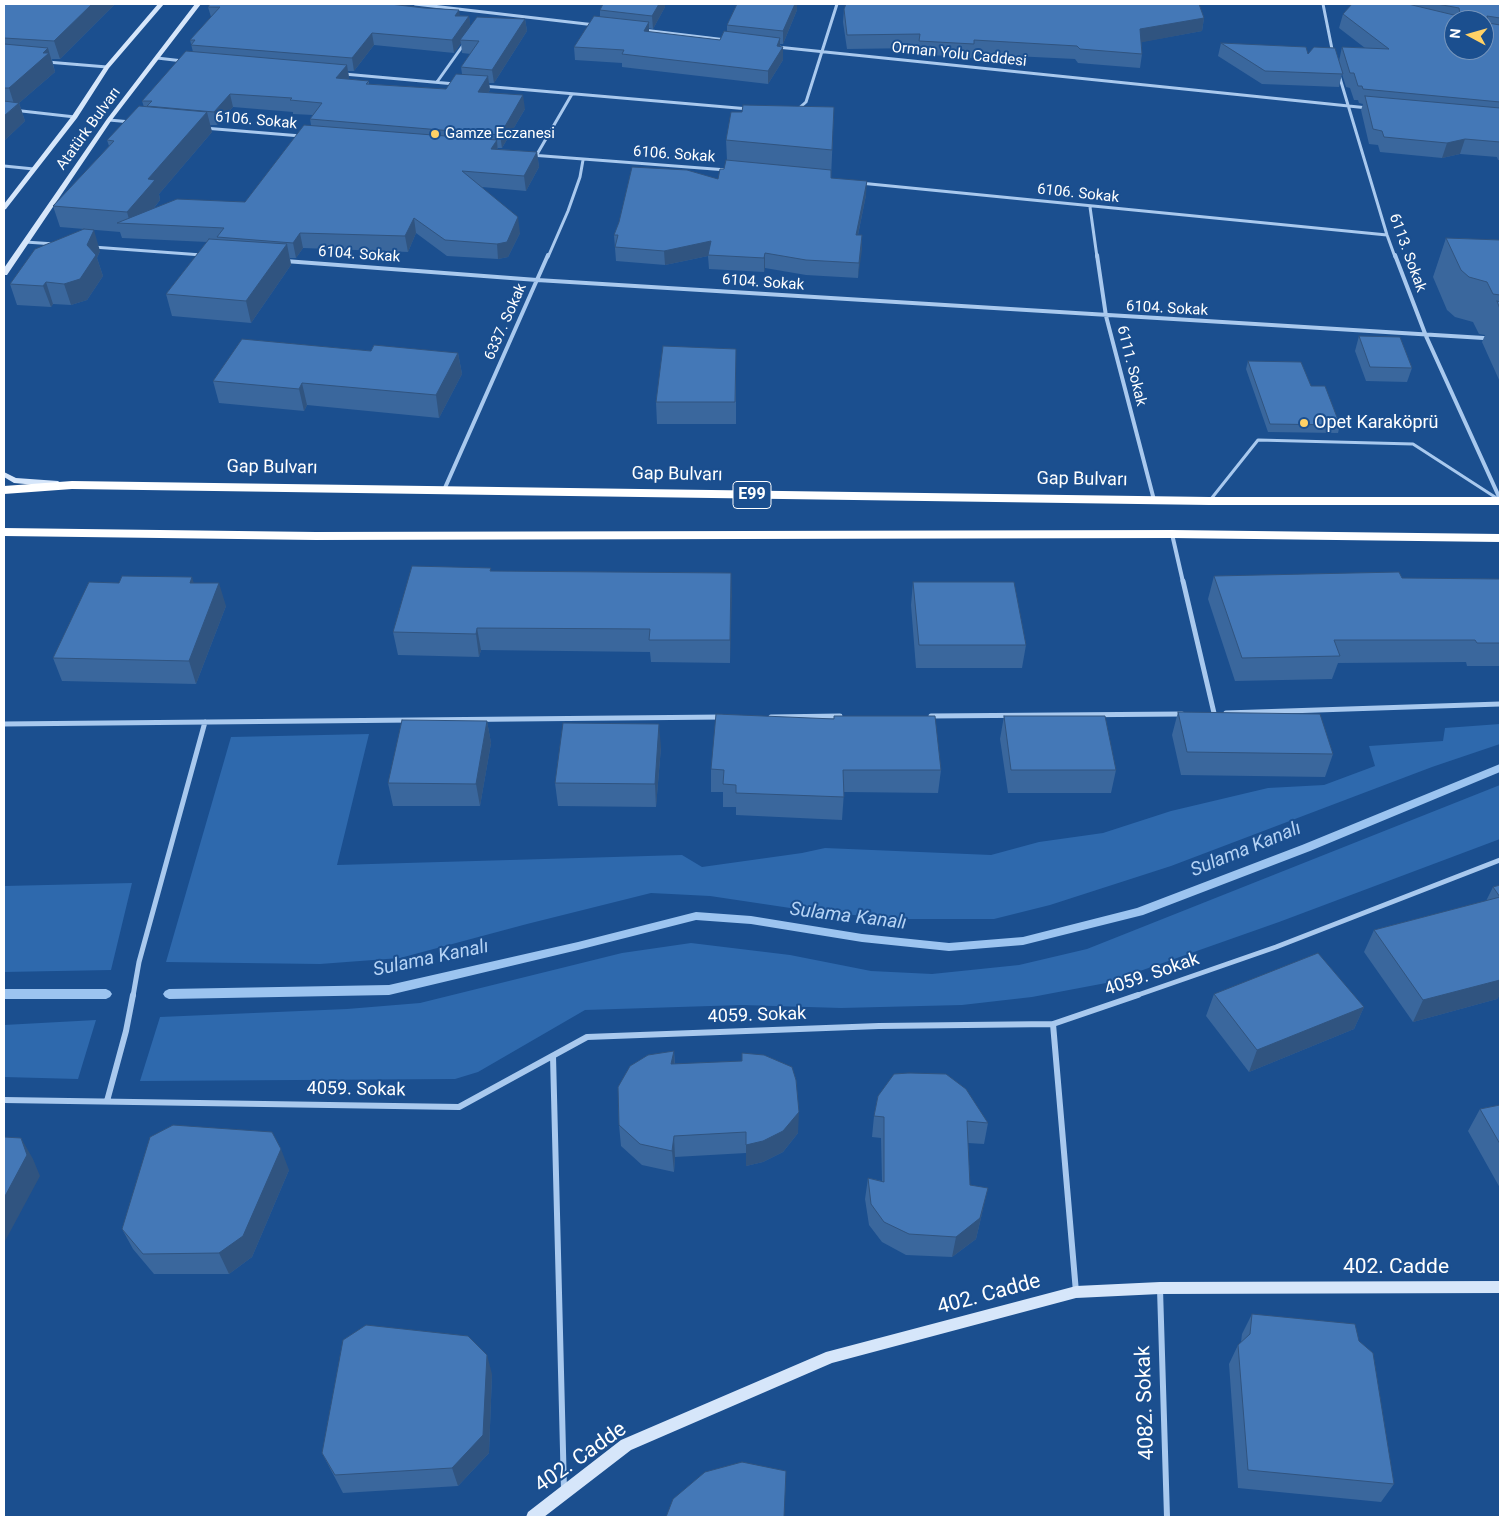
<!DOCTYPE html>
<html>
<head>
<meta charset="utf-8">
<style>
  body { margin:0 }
  #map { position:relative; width:1504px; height:1521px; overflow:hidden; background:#1b4f8f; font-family:Roboto,sans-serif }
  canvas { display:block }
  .frame { position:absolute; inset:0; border:5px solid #fff; pointer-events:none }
  .north { position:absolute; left:1444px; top:10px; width:50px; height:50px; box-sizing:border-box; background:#1b4f8f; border:1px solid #7695bc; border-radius:50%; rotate:276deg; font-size:14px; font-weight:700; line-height:20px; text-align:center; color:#fff }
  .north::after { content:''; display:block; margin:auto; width:18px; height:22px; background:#ffd166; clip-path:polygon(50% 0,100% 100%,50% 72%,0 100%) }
</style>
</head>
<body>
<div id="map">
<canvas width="1504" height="1521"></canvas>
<div class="frame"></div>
<div class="north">N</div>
</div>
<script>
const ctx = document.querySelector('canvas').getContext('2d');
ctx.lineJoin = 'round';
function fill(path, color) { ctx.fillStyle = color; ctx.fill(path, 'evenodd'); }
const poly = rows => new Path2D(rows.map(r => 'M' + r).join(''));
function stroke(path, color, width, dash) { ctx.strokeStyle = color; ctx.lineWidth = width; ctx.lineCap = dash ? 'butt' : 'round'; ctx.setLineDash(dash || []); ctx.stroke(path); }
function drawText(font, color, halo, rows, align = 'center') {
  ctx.font = font + ' Roboto,sans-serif'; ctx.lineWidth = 4; ctx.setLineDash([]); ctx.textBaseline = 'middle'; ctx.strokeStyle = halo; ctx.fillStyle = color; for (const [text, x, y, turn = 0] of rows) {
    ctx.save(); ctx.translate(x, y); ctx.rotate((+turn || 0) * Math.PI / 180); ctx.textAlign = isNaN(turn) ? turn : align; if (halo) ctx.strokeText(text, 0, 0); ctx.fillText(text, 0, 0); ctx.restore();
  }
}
const green = poly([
  [1500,724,1500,744,1432,767,1171,866,1050,905,994,919,902,919,817,912,710,896,651,893,527,924,400,958,320,964,166,962,231,737,369,734,337,865,682,855,702,867,802,853,825,848,991,855,1039,842,1103,833,1171,811,1268,788,1324,785,1375,766,1369,746,1443,741,1445,728],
  [1500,785,1500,839,1279,922,1106,983,1032,997,962,1005,841,1008,742,1005,585,1010,478,1072,455,1079,140,1081,160,1017,347,1009,420,1003,622,953,691,943,790,955,871,971,932,974,1019,965,1087,949],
  [132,883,111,970,4,972,4,886],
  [96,1020,78,1079,4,1077,4,1025]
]);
const stream = poly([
  [1500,764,1500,772,1310,851,1143,915,1023,945,949,951,862,942,751,924,696,920,578,950,389,995,169,999,165,997,163,994,165,991,169,989,389,985,578,942,696,912,751,916,862,934,949,943,1023,937,1137,908,1302,845,1500,764],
  [4,989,106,989,110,991,112,994,110,997,106,999,4,999,4,989]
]);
const lane = poly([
  [1211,499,1258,440,1413,444,1498,499]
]);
const streetFar3 = poly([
  [415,4,595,25],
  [1323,4,1333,54],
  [643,30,726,40],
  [777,47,1368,108],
  [157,58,183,61],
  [47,62,107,67],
  [344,74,455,84],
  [1339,75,1387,235,1395,257],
  [437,82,464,44],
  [483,86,749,109],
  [4,109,75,117],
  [797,110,806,102,837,4],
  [109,120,131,122],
  [204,128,301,136],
  [531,155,727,170],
  [536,156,572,94],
  [4,166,34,169],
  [860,183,1387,235],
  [1090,207,1097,257],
  [25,242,55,244],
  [93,247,202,255],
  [548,257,568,211,580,177,583,160]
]);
const streetFar2 = poly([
  [1097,255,1106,316,1154,500],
  [1395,255,1426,336,1500,499],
  [285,261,537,280,1500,339],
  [444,490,548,255],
  [1172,534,1183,582]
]);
const streetFar1 = poly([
  [1183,581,1214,713],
  [1226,713,1500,704],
  [931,716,1182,714],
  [771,717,840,716],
  [4,724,722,717],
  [133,996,139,962,205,722],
  [1135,996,1276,947,1500,860]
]);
const street = poly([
  [1053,1024,1076,1292],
  [553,1056,564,1490],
  [4,1100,459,1107,587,1037,879,1026,1053,1024,1138,995],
  [107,1101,126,1031,133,995],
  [1160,1289,1167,1517]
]);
const secondary = poly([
  [158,4,164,4,109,68,77,118,6,209,4,210,4,204,72,116,105,66,158,4],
  [195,4,201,4,111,121,7,275,4,275,4,268,107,119,195,4],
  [4,472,16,478,58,481,62,484,58,487,14,483,4,477,4,472],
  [1500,1281,1500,1293,1160,1294,1076,1298,832,1363,631,1450,544,1517,526,1517,528,1512,621,1440,826,1352,1076,1286,1160,1282,1500,1281]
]);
const highway = poly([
  [72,481,1209,497,1500,497,1500,505,1209,505,72,489,4,494,4,486,72,481],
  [4,528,316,532,1172,530,1500,534,1500,542,1172,538,316,540,4,536,4,528]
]);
const wall = poly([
  [4,4,115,4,60,59,52,59,55,72,19,103,25,121,4,141],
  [737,4,797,4,797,10,783,44,780,44,783,60,768,84,622,67,622,63,575,60,574,47,600,17,600,10,665,7,653,29,649,28,649,32,720,40,727,32,727,25],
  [1352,4,1500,4,1500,160,1498,160,1497,157,1460,154,1442,158,1380,152,1378,145,1369,144,1361,110,1363,104,1359,103,1358,100,1354,100,1350,88,1346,87,1342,74,1339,87,1262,84,1218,56,1221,43,1308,54,1339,61,1342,47,1365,48,1339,28,1343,14],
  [208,7,469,16,470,26,525,19,527,31,494,83,489,83,490,90,488,93,525,109,502,148,497,148,498,149,537,152,539,167,526,191,482,187,520,233,508,257,498,259,447,256,416,233,408,252,303,248,296,258,290,258,291,265,251,323,172,316,166,294,207,242,122,238,120,232,60,227,53,206,109,146,107,140,144,107,142,101,193,52,190,40,211,17],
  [461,43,462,53,471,54,461,67,462,74,446,89,369,84,369,81,348,79,349,78,348,71,354,71,374,45,454,53],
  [233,107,293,112,293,114,313,115,310,119,311,125,245,202,154,208,160,200,159,194,212,132,210,125,217,125],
  [844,9,1204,18,1202,31,1141,42,1142,54,1140,68,1078,63,1075,59,973,54,972,58,918,54,918,48,847,49,843,22],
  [833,133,831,178,866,195,858,235,862,235,858,278,806,275,765,268,764,272,709,269,708,256,665,265,616,261,614,235,718,179,724,169,727,160,726,140],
  [1446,238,1500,240,1500,382,1482,342,1485,335,1479,334,1473,322,1455,317,1447,310,1433,277],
  [100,251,97,258,103,276,87,300,71,305,53,304,51,307,17,305,10,284],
  [1359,336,1412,368,1407,382,1366,381,1355,351],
  [736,349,736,424,657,424,656,402],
  [371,351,458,353,462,374,439,418,307,405,304,411,219,403,213,381],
  [1248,361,1311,386,1340,425,1338,433,1268,432,1246,369],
  [491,568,491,571,731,573,730,663,651,662,650,652,481,650,479,657,398,655,393,632],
  [1214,576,1500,579,1500,666,1467,666,1466,662,1338,663,1332,679,1235,681,1208,599],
  [913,582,1026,645,1022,668,916,668,911,605],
  [119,583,194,583,226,606,196,684,62,681,53,658],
  [1178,712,1333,754,1325,777,1181,775,1172,735],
  [1004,716,1116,770,1111,793,1008,793,1000,739],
  [487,721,491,743,480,806,393,806,388,783],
  [661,747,656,807,558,806,555,783],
  [711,769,941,770,938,793,844,792,842,820,736,815,736,807,723,807,723,792,711,792],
  [1500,885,1499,996,1497,999,1413,1022,1364,952,1374,930,1486,901,1493,887],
  [1214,994,1364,1007,1354,1029,1249,1072,1206,1016],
  [674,1051,675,1064,798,1133,783,1152,763,1162,746,1166,746,1153,675,1157,674,1172,642,1165,621,1146,619,1125],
  [878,1096,988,1123,984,1144,968,1143,970,1185,983,1209,976,1239,952,1257,906,1255,882,1242,869,1225,865,1199,868,1178,882,1181,881,1138,872,1137,874,1116],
  [1500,1105,1500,1188,1468,1131,1480,1109],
  [289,1170,252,1257,229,1274,154,1274,133,1249,122,1229],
  [1252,1314,1359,1341,1394,1484,1381,1502,1238,1488,1229,1364,1238,1345,1241,1342,1242,1334],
  [492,1374,489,1453,458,1486,343,1493,322,1453]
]);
const shadedWall = poly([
  [92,4,115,4,60,59,54,41],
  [659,4,665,4,665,7,653,29,652,16],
  [795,4,797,4,797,10,783,44,783,31],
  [459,10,461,22,455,16],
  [469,16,471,29,460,40,461,43,454,53,452,40],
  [1204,18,1202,31,1138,43,1140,29],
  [525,19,527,31,494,83,492,70],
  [649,22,649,35,644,31],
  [372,33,374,45,354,71,352,58],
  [780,38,780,51,783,47,783,60,768,84,768,71],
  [48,48,55,72,19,103,25,121,4,141,4,100,8,113,15,107,9,88],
  [347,65,349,78,339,92,336,78],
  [488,76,490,90,479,106,478,92],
  [230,94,233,107,217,125,214,112],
  [523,95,525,109,502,148,500,135],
  [207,112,212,132,159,194,160,200,141,224,130,223,127,212,148,179],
  [1465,139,1460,154,1442,158,1447,143],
  [497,140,498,155,491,149],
  [537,152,539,167,526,191,524,176],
  [867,181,866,195,855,249,856,235],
  [518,217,520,233,508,257,498,259,497,244],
  [414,218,416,233,408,252,405,236],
  [94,230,100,251,97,258,103,276,87,300,71,305,64,284,87,245],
  [300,233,303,248,296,258,293,243],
  [862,235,862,250,858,278,859,263],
  [711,241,708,256,665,265,664,251],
  [287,244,291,265,251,323,246,301],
  [765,253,765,268,764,272,764,258],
  [46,282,53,304,51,307,43,286],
  [458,353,462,374,439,418,436,395],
  [302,383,307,405,304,411,299,389],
  [731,573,732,596,730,663,730,640],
  [192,577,199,600,190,583],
  [219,583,226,606,196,684,189,661],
  [477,628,481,650,479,657,476,634],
  [487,721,491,743,480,806,476,784],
  [659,724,661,747,656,807,655,784],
  [1500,980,1500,995,1497,999,1413,1022,1423,1000],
  [1364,1007,1354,1029,1249,1072,1257,1050],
  [674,1051,675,1073,671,1064],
  [799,1112,798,1133,783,1152,763,1162,746,1166,746,1145],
  [674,1136,675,1157,674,1172,672,1151],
  [21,1138,33,1159,40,1176,4,1243,4,1198],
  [281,1149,289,1170,252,1257,229,1274,219,1253],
  [988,1188,983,1209,976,1239,952,1257,956,1237],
  [487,1355,492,1374,489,1453,458,1486,452,1468]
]);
const building = poly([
  [4,4,92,4,54,41,4,38,4,4],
  [210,4,390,4,424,8,459,10,455,16,469,16,452,40,372,33,352,58,191,45,195,40,190,40,220,7,208,7,210,4],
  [603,4,659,4,652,16,600,10,603,4],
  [737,4,795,4,783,31,727,25,737,4],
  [846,4,1199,4,1204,18,1140,29,1142,54,1080,49,1077,46,974,40,974,44,919,41,920,34,847,35,844,9,846,4],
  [1352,4,1408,4,1458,16,1460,14,1459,8,1437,4,1500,4,1500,18,1487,16,1488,23,1500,25,1500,102,1363,89,1362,86,1358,86,1354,73,1350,73,1342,47,1389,49,1343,14,1352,4],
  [1454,20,1484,20,1484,50,1454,50,1454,20],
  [594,16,649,22,644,31,720,40,724,31,780,38,777,46,783,47,768,71,622,54,624,50,574,47,594,16],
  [477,17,525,19,492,70,461,67,479,41,460,40,477,17],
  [1221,43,1306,47,1308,54,1314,47,1335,48,1343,74,1265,71,1221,43],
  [4,44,48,48,43,53,49,53,9,88,4,88,4,44],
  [186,51,347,65,336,78,369,81,366,84,446,89,456,74,488,76,478,92,523,95,500,135,310,119,322,103,290,100,292,98,230,94,214,112,147,106,152,101,142,101,186,51],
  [1365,96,1500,108,1500,142,1465,139,1447,143,1384,137,1382,131,1373,129,1365,96],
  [4,101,19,103,4,116,4,101],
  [743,105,834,107,832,150,726,140,731,112,742,112,743,105],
  [139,106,207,112,148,179,155,180,127,212,53,206,114,141,107,140,139,106],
  [304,125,497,140,491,149,537,152,524,176,462,171,518,217,507,242,497,244,445,240,414,218,405,236,300,233,293,243,217,237,224,228,117,223,177,199,245,202,304,125],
  [726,160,831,170,831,178,867,181,856,235,862,235,859,263,806,260,765,253,764,258,708,255,711,241,664,251,615,247,618,235,614,235,619,222,632,167,687,170,718,179,720,169,724,169,726,160],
  [84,229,94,230,87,245,96,255,80,279,64,284,46,282,43,286,10,284,35,249,84,229],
  [1446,238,1500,240,1500,295,1493,294,1487,282,1469,277,1461,270,1446,238],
  [209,239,287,244,246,301,166,294,209,239],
  [1497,301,1500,302,1500,309,1497,301],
  [1359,336,1400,337,1412,368,1370,367,1359,336],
  [242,339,371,351,374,345,458,353,436,395,302,383,299,389,213,381,242,339],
  [663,346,736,349,735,402,656,402,663,346],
  [1248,361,1301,362,1311,386,1325,386,1340,425,1270,424,1248,361],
  [412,566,491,568,490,571,731,573,730,640,649,640,650,629,477,628,476,634,393,632,412,566],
  [1399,572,1402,578,1500,579,1500,643,1477,643,1475,640,1334,640,1340,656,1242,658,1214,576,1399,572],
  [122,576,192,577,190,583,219,583,189,661,53,658,89,582,119,583,122,576],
  [913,582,1014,582,1026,645,919,645,913,582],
  [1178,712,1320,714,1333,754,1187,752,1178,712],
  [716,714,834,719,834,716,935,716,941,770,843,770,844,797,736,793,736,785,723,784,724,770,711,769,716,714],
  [1004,716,1105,716,1116,770,1011,770,1004,716],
  [402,720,487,721,476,784,388,783,402,720],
  [563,723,659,724,655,784,555,783,563,723],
  [1500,885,1500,897,1493,887,1500,885],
  [1500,897,1500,980,1423,1000,1374,930,1500,897],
  [1318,953,1364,1007,1257,1050,1214,994,1318,953],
  [674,1051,671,1064,742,1061,742,1053,764,1055,792,1067,796,1080,799,1112,783,1131,763,1141,746,1145,746,1132,674,1136,672,1151,640,1144,619,1125,618,1087,630,1066,648,1055,674,1051],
  [909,1073,946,1074,966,1089,988,1123,967,1121,970,1185,988,1188,980,1218,956,1237,909,1234,884,1222,871,1204,868,1178,884,1182,884,1117,874,1116,878,1096,894,1074,909,1073],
  [1500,1105,1500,1144,1480,1109,1500,1105],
  [173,1125,272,1132,281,1149,243,1236,219,1253,143,1254,122,1229,150,1137,173,1125],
  [4,1137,21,1138,27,1155,4,1198,4,1137],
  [1252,1314,1355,1324,1359,1341,1373,1353,1394,1484,1248,1470,1238,1345,1250,1334,1252,1314],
  [366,1325,468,1336,487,1355,483,1435,452,1468,335,1475,322,1453,343,1340,366,1325],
  [742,1462,786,1471,784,1517,666,1517,673,1499,705,1472,742,1462]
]);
const markers = [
  [435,134,5,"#ffd166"],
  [1304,423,5,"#ffd166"]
];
const farStreetnames = [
  ["Orman Yolu Caddesi",959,55,6],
  ["6106. Sokak",256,121,5],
  ["Atatürk Bulvarı",89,129,-54],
  ["6106. Sokak",674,155,4],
  ["6106. Sokak",1078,194,6],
  ["6113. Sokak",1407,253,70],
  ["6104. Sokak",359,255,4],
  ["6104. Sokak",763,283,4],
  ["6104. Sokak",1167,309,3],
  ["6337. Sokak",506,322,-66],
  ["6111. Sokak",1131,366,76]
];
const farPoinames = [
  ["Gamze Eczanesi",445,134]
];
const shields = [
  [752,495,38]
];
const shieldNames = [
  ["E99",752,495]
];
const poiNames = [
  ["Opet Karaköprü",1314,423]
];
const streetNames = [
  ["Gap Bulvarı",272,468,1],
  ["Gap Bulvarı",677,475,1],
  ["Gap Bulvarı",1082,480,1],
  ["4059. Sokak",1152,975,-19],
  ["4059. Sokak",757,1016,-2],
  ["4059. Sokak",356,1090,1]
];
const waterNames = [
  ["Sulama Kanalı",1246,850,-22],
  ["Sulama Kanalı",848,917,7],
  ["Sulama Kanalı",431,959,-12]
];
const nearStreetnames = [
  ["402. Cadde",1396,1268],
  ["402. Cadde",989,1295,-15],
  ["4082. Sokak",1146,1403,-92],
  ["402. Cadde",581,1458,-35]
];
fill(green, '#2e69ad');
fill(stream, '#9cc4f0');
stroke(lane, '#a9c9ee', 3);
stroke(streetFar3, '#a9c9ee', 3);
stroke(streetFar2, '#a9c9ee', 4);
stroke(streetFar1, '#a9c9ee', 5);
stroke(street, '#a9c9ee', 6);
fill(secondary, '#d6e6fa');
fill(highway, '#fff');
fill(wall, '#3a679d');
fill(shadedWall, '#305480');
fill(building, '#4478b7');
stroke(building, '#305480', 1);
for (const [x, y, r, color] of markers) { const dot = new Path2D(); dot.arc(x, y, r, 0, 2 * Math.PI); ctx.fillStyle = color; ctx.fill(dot); stroke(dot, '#1b4f8f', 2); }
drawText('15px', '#fff', '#1b4f8f', farStreetnames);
drawText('15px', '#fff', '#1b4f8f', farPoinames, 'left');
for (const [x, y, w] of shields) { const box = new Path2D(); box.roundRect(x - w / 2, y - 13.5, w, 27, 4); ctx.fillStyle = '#1b4f8f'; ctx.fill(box); stroke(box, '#fff', 1); }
drawText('bold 16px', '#fff', null, shieldNames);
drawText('18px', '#fff', '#1b4f8f', poiNames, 'left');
drawText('18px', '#fff', '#1b4f8f', streetNames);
drawText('italic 19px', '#b5d3f5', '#1b4f8f', waterNames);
drawText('21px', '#fff', '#1b4f8f', nearStreetnames);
</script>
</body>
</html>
